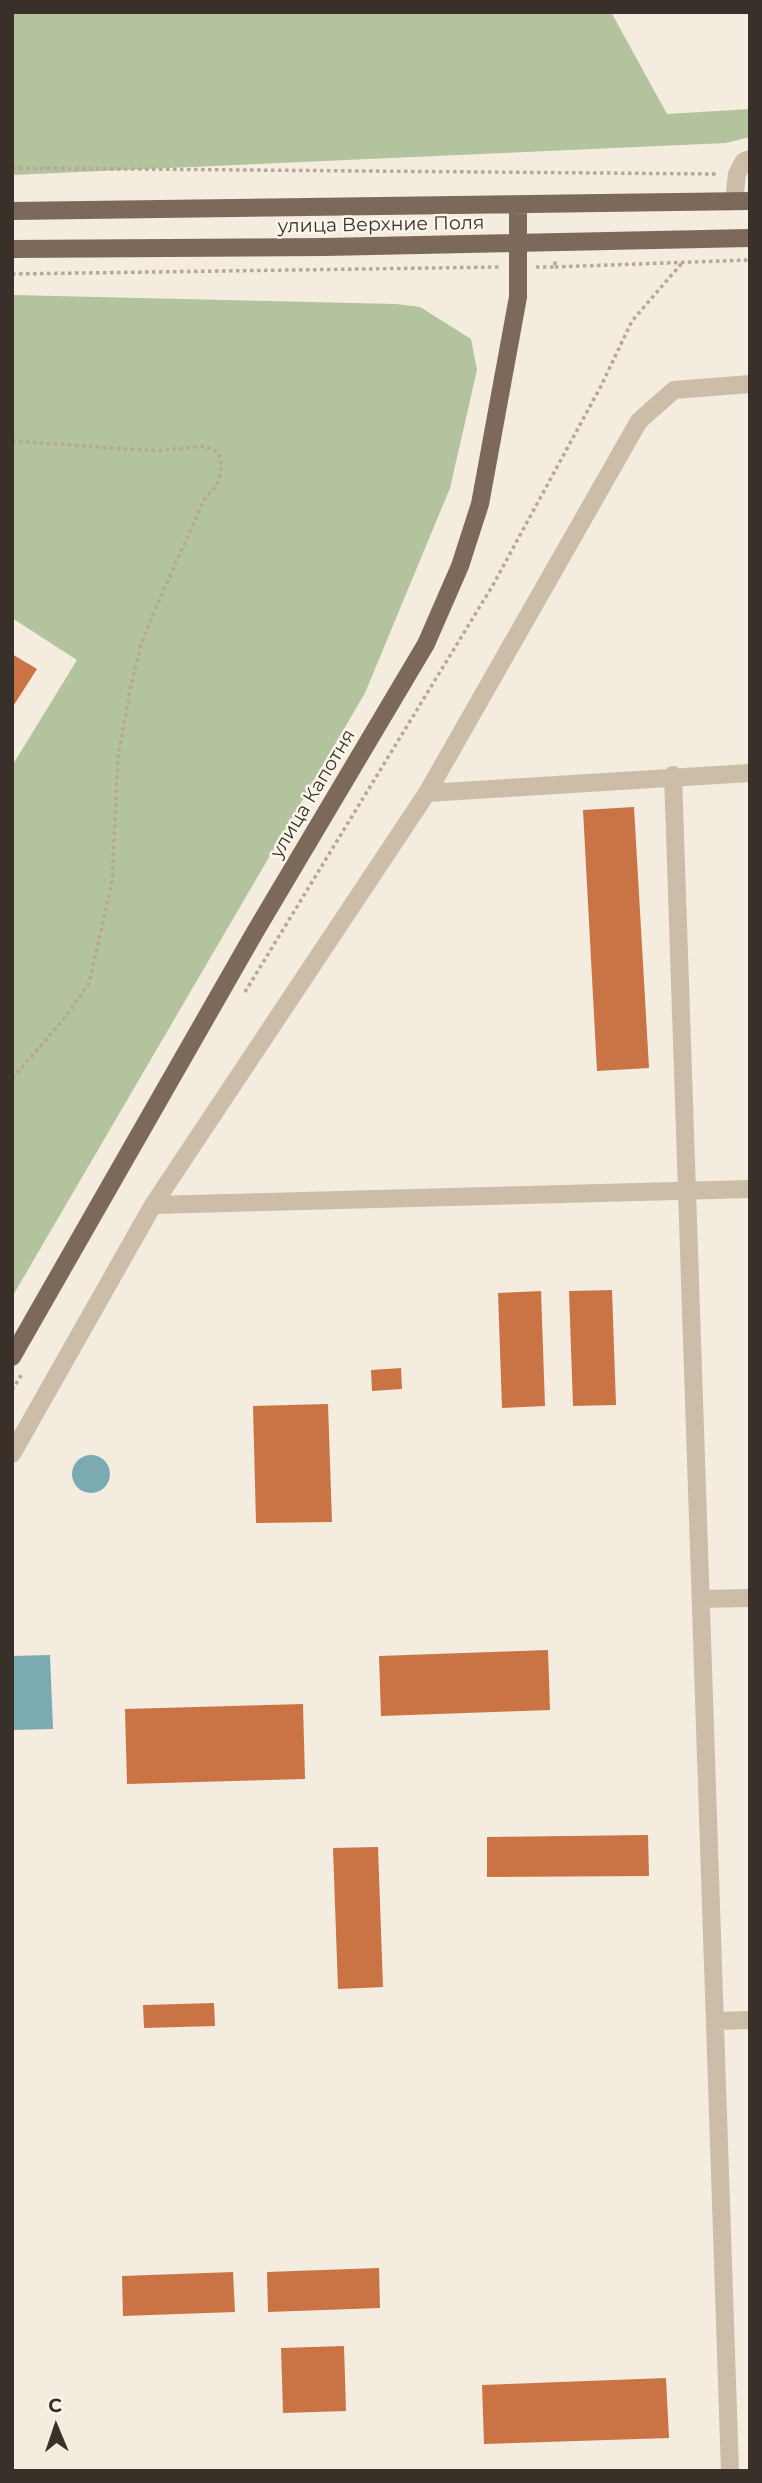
<!DOCTYPE html>
<html>
<head>
<meta charset="utf-8">
<style>
  body { margin:0 }
  #map { position:relative; width:762px; height:2483px; overflow:hidden; background:#f4ecde; font-family:Montserrat,sans-serif }
  canvas { display:block }
  .frame { position:absolute; inset:0; border:14px solid #393029; pointer-events:none }
  .north { position:absolute; left:21px; top:2392px; width:70px; height:70px; -webkit-text-stroke:5px #fbf5eb; paint-order:stroke; rotate:358deg; font-size:19px; font-weight:700; line-height:28px; text-align:center; color:#393029 }
  .north::after { content:''; display:block; margin:auto; width:24px; height:32px; background:#393029; clip-path:polygon(50% 0,100% 100%,50% 72%,0 100%) }
</style>
</head>
<body>
<div id="map">
<canvas width="762" height="2483"></canvas>
<div class="frame"></div>
<div class="north">С</div>
</div>
<script>
const ctx = document.querySelector('canvas').getContext('2d');
ctx.lineJoin = 'round';
function fill(path, color) { ctx.fillStyle = color; ctx.fill(path, 'evenodd'); }
const poly = rows => new Path2D(rows.map(r => 'M' + r).join(''));
function stroke(path, color, width, dash) { ctx.strokeStyle = color; ctx.lineWidth = width; ctx.lineCap = dash ? 'butt' : 'round'; ctx.setLineDash(dash || []); ctx.stroke(path); }
function drawText(font, color, halo, rows, align = 'center') {
  ctx.font = font + ' Montserrat,sans-serif'; ctx.lineWidth = 5; ctx.setLineDash([]); ctx.textBaseline = 'middle'; ctx.strokeStyle = halo; ctx.fillStyle = color; for (const [text, x, y, turn = 0] of rows) {
    ctx.save(); ctx.translate(x, y); ctx.rotate((+turn || 0) * Math.PI / 180); ctx.textAlign = isNaN(turn) ? turn : align; if (halo) ctx.strokeText(text, 0, 0); ctx.fillText(text, 0, 0); ctx.restore();
  }
}
const green = poly([
  [12,12,611,12,667,114,750,109,750,137,726,143,12,175],
  [12,295,396,304,420,307,471,339,477,370,450,488,365,693,12,1297,12,766,77,660,12,618]
]);
const water = poly([
  '72 1474a19 19 0 1 1 38 0a19 19 0 1 1-38 0Z',
  [50,1655,53,1729,12,1730,12,1656]
]);
const building = poly([
  [12,654,37,669,12,708],
  [634,807,649,1068,597,1071,583,810],
  [612,1290,616,1405,573,1406,569,1291],
  [541,1291,545,1406,502,1408,498,1293],
  [401,1368,402,1389,372,1391,371,1370],
  [328,1404,332,1522,256,1523,253,1406],
  [548,1650,550,1710,381,1716,379,1656],
  [303,1704,305,1779,127,1784,125,1709],
  [648,1835,649,1876,487,1877,487,1837],
  [378,1847,383,1987,338,1989,333,1848],
  [214,2003,215,2026,144,2028,143,2005],
  [379,2268,380,2308,268,2312,267,2272],
  [233,2272,235,2312,123,2316,122,2276],
  [344,2346,346,2411,283,2413,281,2348],
  [666,2378,669,2438,484,2444,482,2385]
]);
const path = poly([
  [12,168,717,174],
  [536,267,555,267,555,259],
  [555,267,750,260],
  [12,274,500,267],
  [12,441,158,451,204,446,218,452,222,466,217,485,205,498,158,603,142,642,131,685,118,758,112,882,89,983,63,1020,12,1079],
  [245,992,493,585,601,386,632,321,682,263],
  [12,1390,22,1374]
]);
const minor = poly([
  [734,201,737,174,744,161,750,159],
  [750,384,674,390,639,421,427,793,153,1205,750,1189],
  [673,775,730,2471],
  [427,793,750,773],
  [12,1454,153,1205],
  [701,1599,750,1598],
  [716,2021,750,2020]
]);
const major = poly([
  [12,211,750,201],
  [12,249,325,247,750,238],
  [12,1357,255,932,426,644,460,566,480,504,518,297,518,206]
]);
const streetNames = [
  ["улица Верхние Поля",381,225,-1],
  ["улица Капотня",313,794,-59]
];
fill(green, '#b2c39d');
fill(water, '#7caab2');
fill(building, '#ca7445');
stroke(path, '#b8a793', 3.5, [3.5, 3.5]);
stroke(minor, '#ccbda9', 18);
stroke(major, '#7c695a', 18);
drawText('19px', '#393029', '#fbf5eb', streetNames);
</script>
</body>
</html>
